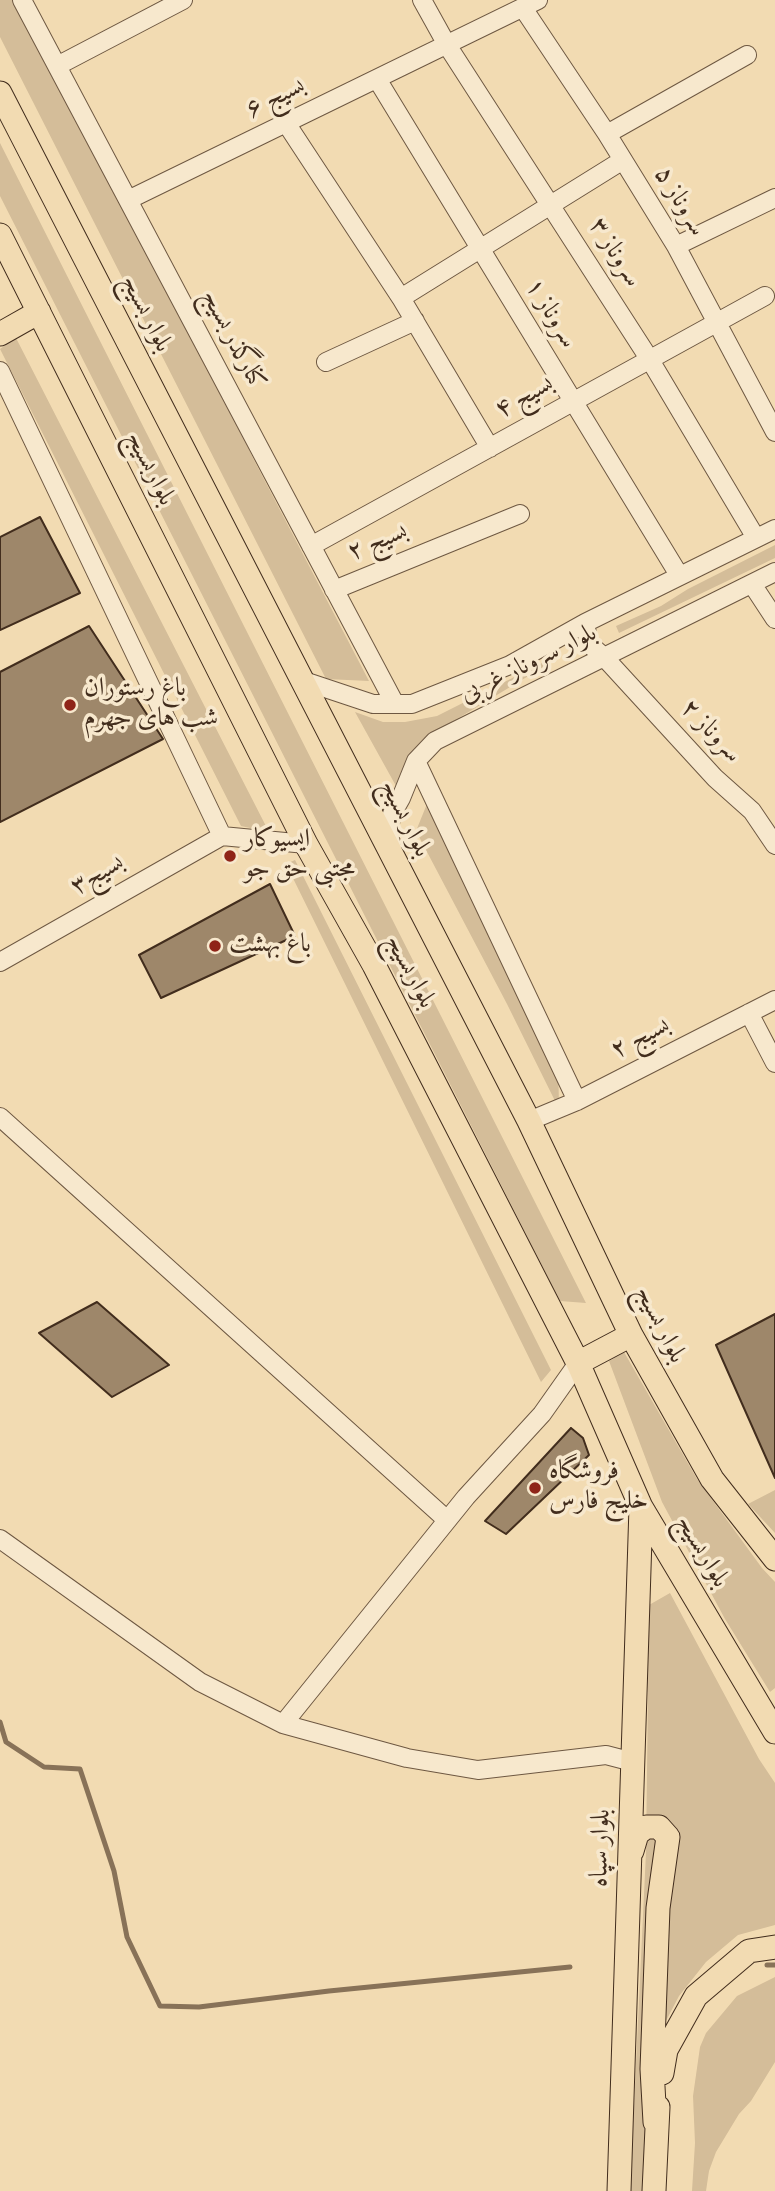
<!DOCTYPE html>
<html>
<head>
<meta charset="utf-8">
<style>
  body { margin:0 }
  canvas { display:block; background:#f2dbb2 }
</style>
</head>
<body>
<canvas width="775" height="2191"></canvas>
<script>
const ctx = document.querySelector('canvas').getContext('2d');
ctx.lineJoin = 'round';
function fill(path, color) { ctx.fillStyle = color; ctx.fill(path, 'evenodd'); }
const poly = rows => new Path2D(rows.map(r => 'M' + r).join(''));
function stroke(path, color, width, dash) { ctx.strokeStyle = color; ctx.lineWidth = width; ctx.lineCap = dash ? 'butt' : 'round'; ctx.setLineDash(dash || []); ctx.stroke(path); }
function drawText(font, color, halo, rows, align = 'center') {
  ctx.font = font + ' "IM FELL DW Pica",Amiri,serif'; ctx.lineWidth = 7; ctx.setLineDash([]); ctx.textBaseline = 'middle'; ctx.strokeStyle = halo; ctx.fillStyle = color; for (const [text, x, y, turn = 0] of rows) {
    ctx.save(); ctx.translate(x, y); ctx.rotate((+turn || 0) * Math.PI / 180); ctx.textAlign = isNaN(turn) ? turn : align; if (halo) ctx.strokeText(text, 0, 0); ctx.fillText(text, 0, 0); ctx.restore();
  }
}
const green = poly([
  [0,0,22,0,161,271,254,460,369,681,326,679,0,37],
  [0,143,586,1303,560,1301,0,196],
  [16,338,269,832,241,826,0,349],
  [775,545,775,558,619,633,616,626,661,606,688,589],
  [558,655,560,657,427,737,401,795,355,712,383,722,405,722,437,716],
  [433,789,558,1054,559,1109,507,1004,416,831],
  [295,860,551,1370,541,1382,286,864],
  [624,1352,697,1479,762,1568,775,1582,775,1688,770,1692,725,1619,662,1502,609,1361],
  [775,1490,775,1533,748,1504],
  [670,1593,759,1759,775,1783,775,1925,738,1935,706,1962,679,1996,657,2038,648,2088,643,2191,630,2191,646,1852,649,1605],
  [775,1977,775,2062,751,2101,739,2114,716,2152,709,2171,706,2191,692,2191,695,2143,693,2096,700,2047,706,2033,737,1996]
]);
const stream = poly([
  [0,1722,6,1742,44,1767,80,1769,114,1871,127,1937,160,2006,199,2007,329,1991,570,1967],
  [767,1965,775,1965]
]);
const building = poly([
  [40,517,80,593,0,630,0,537,40,517],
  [89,626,163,739,0,822,0,672,89,626],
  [270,884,295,936,161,998,139,955,270,884],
  [97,1302,169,1365,112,1397,39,1333,97,1302],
  [775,1314,775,1478,716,1345,775,1314],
  [571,1428,583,1438,589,1455,506,1534,485,1521,571,1428]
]);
const minor = poly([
  [22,0,395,704],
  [422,0,447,45,650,360,756,538],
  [523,8,607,134,676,246,775,432],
  [57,66,183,0],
  [377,79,679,575],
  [286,123,401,298,490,448],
  [607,134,747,55],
  [128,200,538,0],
  [676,246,775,198],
  [401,298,623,160],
  [326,362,415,321],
  [0,371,222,836,306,844],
  [311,546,765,296],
  [752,584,775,619],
  [334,590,520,514],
  [585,623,589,644,604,657,715,778,752,811,775,845],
  [301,680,373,704,412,704,510,665,585,623,775,529],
  [416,761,577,1101],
  [392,846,388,832,392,814,401,798,416,761,435,741,775,572],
  [0,962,222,836],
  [749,1013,775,1063],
  [0,1117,447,1520],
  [529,1121,577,1101,775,1000],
  [0,1539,200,1682,283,1724,407,1758,478,1770,606,1755,633,1762],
  [283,1724,466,1497,542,1414,578,1363]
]);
const major = poly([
  [0,93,529,1121,631,1335,712,1479,775,1559],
  [0,235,306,844,374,965,578,1363,641,1507,775,1732],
  [0,334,39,312],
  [578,1363,631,1335],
  [632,1851,637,1834,646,1827,659,1827,668,1837,658,1908,652,2069,655,2122],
  [662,2073,666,2050,696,1996,749,1951,775,1947],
  [619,2191,641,1507],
  [654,2191,658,2107]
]);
const markers = [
  [70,705,7,"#8f2418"],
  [230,856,7,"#8f2418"],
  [215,946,7,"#8f2418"],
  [535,1488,7,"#8f2418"]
];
const streetNames = [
  ["بسیج ۶",276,99,-26],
  ["سروناز ۵",679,202,59],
  ["سروناز ۳",614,253,58],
  ["بلوار بسیج",145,314,63],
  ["سروناز ۱",550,314,59],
  ["کنارگذر بسیج",232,340,62],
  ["بسیج ۴",525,398,-29],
  ["بلواربسیج",149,469,63],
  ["بسیج ۲",378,543,-22],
  ["بلوار سروناز غربی",529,665,-26],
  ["سروناز ۲",710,732,47],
  ["بلوار بسیج",404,819,63],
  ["بسیج۳",98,876,-30],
  ["بلواربسیج",409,972,62],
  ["بسیج ۲",641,1039,-27],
  ["بلوار بسیج",659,1325,63],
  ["بلواربسیج",701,1552,59],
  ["بلوار سپاه",602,1848,-88]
];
const poiNames = [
  ["باغ رستوران",84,690],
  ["شب های جهرم",84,720],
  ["ایسیوکار",244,841],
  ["مجتبی حق جو",244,871],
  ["باغ بهشت",229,946],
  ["فروشگاه",549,1473],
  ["خلیج فارس",549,1503]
];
fill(green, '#d4bd99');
stroke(stream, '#887258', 5);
fill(building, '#9e876a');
stroke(building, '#422d1d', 2);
stroke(minor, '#6e5842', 20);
stroke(major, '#422d1d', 25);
stroke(minor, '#f7e8cd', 18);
stroke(major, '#f2dbb2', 23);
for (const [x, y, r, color] of markers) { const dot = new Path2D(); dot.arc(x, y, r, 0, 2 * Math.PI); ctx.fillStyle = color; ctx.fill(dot); stroke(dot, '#f7e8cd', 2.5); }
drawText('26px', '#422d1d', '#f7e8cd', streetNames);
drawText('26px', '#422d1d', '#f7e8cd', poiNames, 'left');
</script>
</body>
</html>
